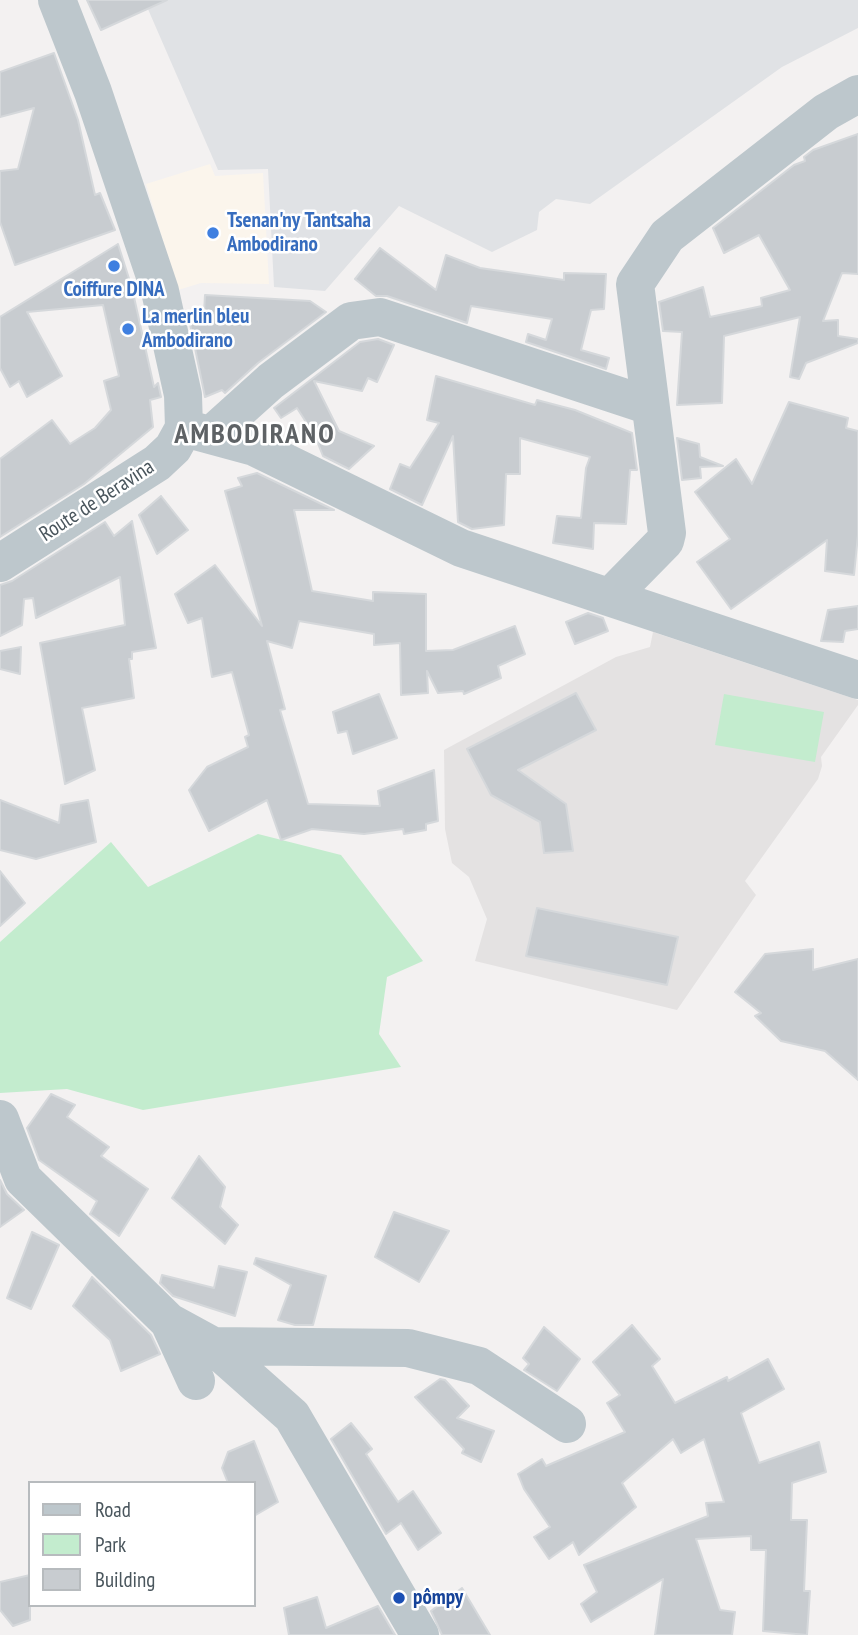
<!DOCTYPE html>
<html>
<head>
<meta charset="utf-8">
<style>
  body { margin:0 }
  #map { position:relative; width:858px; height:1635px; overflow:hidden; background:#f3f1f1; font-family:"PT Sans Narrow",sans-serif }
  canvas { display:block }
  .legend { position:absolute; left:28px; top:1481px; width:228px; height:126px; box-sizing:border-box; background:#fff; border:2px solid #b7bbbe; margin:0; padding:9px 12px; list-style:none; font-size:21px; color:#4a565d }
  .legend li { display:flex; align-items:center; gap:14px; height:35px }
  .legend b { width:35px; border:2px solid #b7bbbe }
</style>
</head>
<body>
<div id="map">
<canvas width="858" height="1635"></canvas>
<ul class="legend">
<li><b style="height:9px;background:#bdc7cc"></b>Road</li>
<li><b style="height:19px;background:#c3ecce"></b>Park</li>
<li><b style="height:19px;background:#c8ccd0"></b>Building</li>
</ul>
</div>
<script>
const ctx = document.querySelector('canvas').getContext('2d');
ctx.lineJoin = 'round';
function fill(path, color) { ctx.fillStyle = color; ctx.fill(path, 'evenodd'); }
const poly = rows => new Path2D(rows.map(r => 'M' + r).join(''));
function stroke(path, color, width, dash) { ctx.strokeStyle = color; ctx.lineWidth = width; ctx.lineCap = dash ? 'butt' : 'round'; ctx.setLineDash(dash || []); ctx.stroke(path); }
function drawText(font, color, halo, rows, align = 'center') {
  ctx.font = font + ' "PT Sans Narrow",sans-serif'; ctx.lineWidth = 5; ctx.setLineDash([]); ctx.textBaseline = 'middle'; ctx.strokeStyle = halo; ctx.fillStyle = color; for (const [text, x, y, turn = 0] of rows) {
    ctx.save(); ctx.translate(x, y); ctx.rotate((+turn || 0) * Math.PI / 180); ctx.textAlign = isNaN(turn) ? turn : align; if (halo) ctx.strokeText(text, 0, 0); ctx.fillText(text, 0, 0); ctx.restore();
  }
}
const commercial = poly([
  [210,164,215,176,263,173,269,284,201,283,178,290,146,184]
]);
const education = poly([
  [653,632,858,700,858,705,821,757,822,766,818,779,745,881,756,895,677,1010,475,961,487,919,469,877,452,863,445,829,444,750,616,657,650,647]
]);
const airport = poly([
  [144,0,858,0,858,28,782,67,590,204,556,199,539,212,537,230,492,252,399,206,325,291,274,287,268,169,218,170]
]);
const green = poly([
  [724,694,824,712,815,762,715,745],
  [258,834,341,855,423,961,387,977,379,1034,401,1067,143,1110,67,1089,0,1093,0,942,111,842,148,887]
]);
const building = poly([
  [87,0,167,0,101,30,87,0],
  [54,53,78,120,95,195,100,193,115,230,15,265,0,222,0,171,18,169,34,108,0,117,0,72,54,53],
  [858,134,858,274,842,273,823,321,838,320,838,336,858,339,858,343,806,363,799,379,790,377,800,317,724,336,722,403,677,405,682,332,663,331,659,302,703,287,710,317,762,306,761,298,790,290,759,235,724,253,713,228,794,165,805,161,804,157,813,150,858,134],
  [118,244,132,288,154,387,158,383,161,397,150,400,153,427,84,484,0,537,0,459,52,420,70,444,95,428,111,410,104,381,119,376,103,305,27,312,62,376,27,397,19,381,10,387,0,368,0,317,118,244],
  [380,248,436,290,446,255,480,268,564,280,564,273,606,274,604,309,591,310,581,350,609,358,606,369,526,342,528,334,546,340,552,319,471,306,467,323,387,296,376,296,355,279,380,248],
  [205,295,310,301,326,312,258,363,225,393,222,390,205,397,189,319,204,313,205,295],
  [378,339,394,345,377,382,368,378,362,391,314,381,339,431,374,446,349,469,323,456,315,436,297,408,281,418,274,408,360,342,378,339],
  [436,376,535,405,537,400,575,410,632,433,637,470,630,470,626,524,594,523,593,549,553,543,557,516,581,518,586,468,590,457,520,438,520,474,506,474,504,525,472,529,458,522,453,436,422,505,390,489,400,464,410,468,439,423,427,420,436,376],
  [789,402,848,418,846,428,858,431,858,535,854,575,825,571,827,540,731,609,697,562,730,539,695,492,736,459,752,484,789,402],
  [677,438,699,444,700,457,723,466,700,467,701,478,682,480,677,438],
  [257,473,334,510,294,510,312,591,373,601,373,592,426,594,426,651,453,650,515,626,525,654,498,666,501,678,464,694,463,691,438,693,427,671,428,693,401,695,400,643,374,645,374,634,299,621,292,648,267,641,285,709,280,710,308,804,380,806,378,791,434,770,438,821,426,824,426,830,404,834,403,829,364,834,312,829,281,840,267,800,209,831,189,790,207,767,248,747,245,737,249,735,232,672,212,677,202,618,188,623,175,594,215,565,262,626,225,491,242,486,238,478,257,473],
  [161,496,188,530,157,554,139,515,161,496],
  [132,521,156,648,132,652,132,659,129,659,134,698,82,708,95,770,65,784,40,643,125,625,120,577,36,618,33,598,24,599,22,625,0,636,0,585,12,581,105,522,114,536,132,521],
  [858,606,858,629,845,631,843,642,821,641,828,610,858,606],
  [588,613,603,618,608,631,575,644,566,622,588,613],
  [21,647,20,674,0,669,0,651,21,647],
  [576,693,596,730,518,770,566,804,573,851,544,853,540,822,491,795,467,749,576,693],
  [379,694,397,738,353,754,347,731,338,733,333,712,379,694],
  [0,800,59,823,61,805,88,800,96,842,36,859,0,850,0,800],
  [0,871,25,903,0,926,0,871],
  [537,908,678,937,667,985,526,956,537,908],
  [813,949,813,970,858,959,858,1080,825,1051,781,1041,755,1016,761,1013,735,992,765,954,813,949],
  [51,1094,75,1105,67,1117,109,1147,101,1156,148,1189,119,1236,90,1214,97,1201,39,1160,27,1128,51,1094],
  [199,1156,225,1187,220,1207,238,1225,225,1244,172,1198,199,1156],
  [0,1180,7,1194,24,1210,0,1227,0,1180],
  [394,1212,449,1231,419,1282,375,1257,394,1212],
  [32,1232,59,1245,31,1309,7,1298,32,1232],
  [256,1258,326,1276,313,1325,295,1325,278,1320,291,1285,254,1264,256,1258],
  [219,1266,247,1272,235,1316,173,1296,160,1283,162,1275,214,1288,219,1266],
  [92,1277,151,1335,160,1354,121,1371,110,1340,73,1306,92,1277],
  [632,1325,660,1359,652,1366,675,1403,727,1377,728,1381,768,1359,784,1389,741,1413,759,1463,819,1442,826,1472,792,1483,791,1520,807,1520,804,1591,810,1591,807,1635,763,1631,766,1550,751,1550,751,1536,696,1539,720,1610,735,1612,732,1635,655,1635,663,1579,591,1622,581,1604,597,1592,584,1565,708,1516,706,1503,724,1502,704,1439,681,1453,673,1439,622,1483,636,1507,579,1555,573,1542,549,1559,534,1537,550,1527,524,1489,518,1474,542,1459,546,1466,625,1432,607,1403,620,1395,593,1362,632,1325],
  [544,1327,580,1359,557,1391,524,1370,529,1364,523,1358,544,1327],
  [440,1379,445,1380,469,1406,457,1418,494,1431,481,1462,462,1453,464,1449,415,1397,440,1379],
  [351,1423,372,1449,366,1454,398,1502,413,1491,441,1533,418,1550,401,1523,386,1534,331,1439,351,1423],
  [254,1441,278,1502,254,1516,254,1483,228,1483,222,1468,228,1452,254,1441],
  [30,1575,30,1620,13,1626,0,1610,0,1582,30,1575],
  [462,1588,490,1635,442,1635,431,1611,462,1588],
  [317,1597,326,1628,378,1606,395,1635,289,1635,284,1608,317,1597]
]);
const minor = poly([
  [184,428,254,447,461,548,858,680],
  [211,435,271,381,351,321,380,317,650,406],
  [0,563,157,463,173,448,184,428,183,395,160,291,93,92,57,0],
  [611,596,665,541,667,533,635,284,667,236,826,112,858,94],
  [0,1119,23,1179,169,1322,213,1346,292,1416,420,1635],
  [169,1322,196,1381],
  [213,1346,408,1348,479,1366,567,1424]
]);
const markers = [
  [213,233,7,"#3f7fe0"],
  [114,266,7,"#3f7fe0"],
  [128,329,7,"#3f7fe0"],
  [399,1598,7,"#1a4fb4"]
];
const shopNames = [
  ["Tsenan'ny Tantsaha",227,221],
  ["Ambodirano",227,245],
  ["Coiffure DINA",114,290,"center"],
  ["La merlin bleu",142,317],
  ["Ambodirano",142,341]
];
const streetNames = [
  ["Route de Beravina",97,501,-33]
];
const transitNames = [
  ["pômpy",413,1598]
];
const districtNames = [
  ["AMBODIRANO",255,435]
];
fill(commercial, '#fbf5ec');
fill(education, '#e4e2e2');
fill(airport, '#e0e2e5');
fill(green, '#c3ecce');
fill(building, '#c8ccd0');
stroke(building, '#d5d8db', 2);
stroke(minor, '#bdc7cc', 38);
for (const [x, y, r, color] of markers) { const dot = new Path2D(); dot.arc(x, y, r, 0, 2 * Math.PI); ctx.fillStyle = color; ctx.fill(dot); stroke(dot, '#fff', 2.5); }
drawText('bold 21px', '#366cbe', '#fff', shopNames, 'left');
drawText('21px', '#4a565d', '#fff', streetNames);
drawText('bold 21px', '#164399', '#fff', transitNames, 'left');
ctx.letterSpacing = '2px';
drawText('bold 28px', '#5e6265', '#fff', districtNames);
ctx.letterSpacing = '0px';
</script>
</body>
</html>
